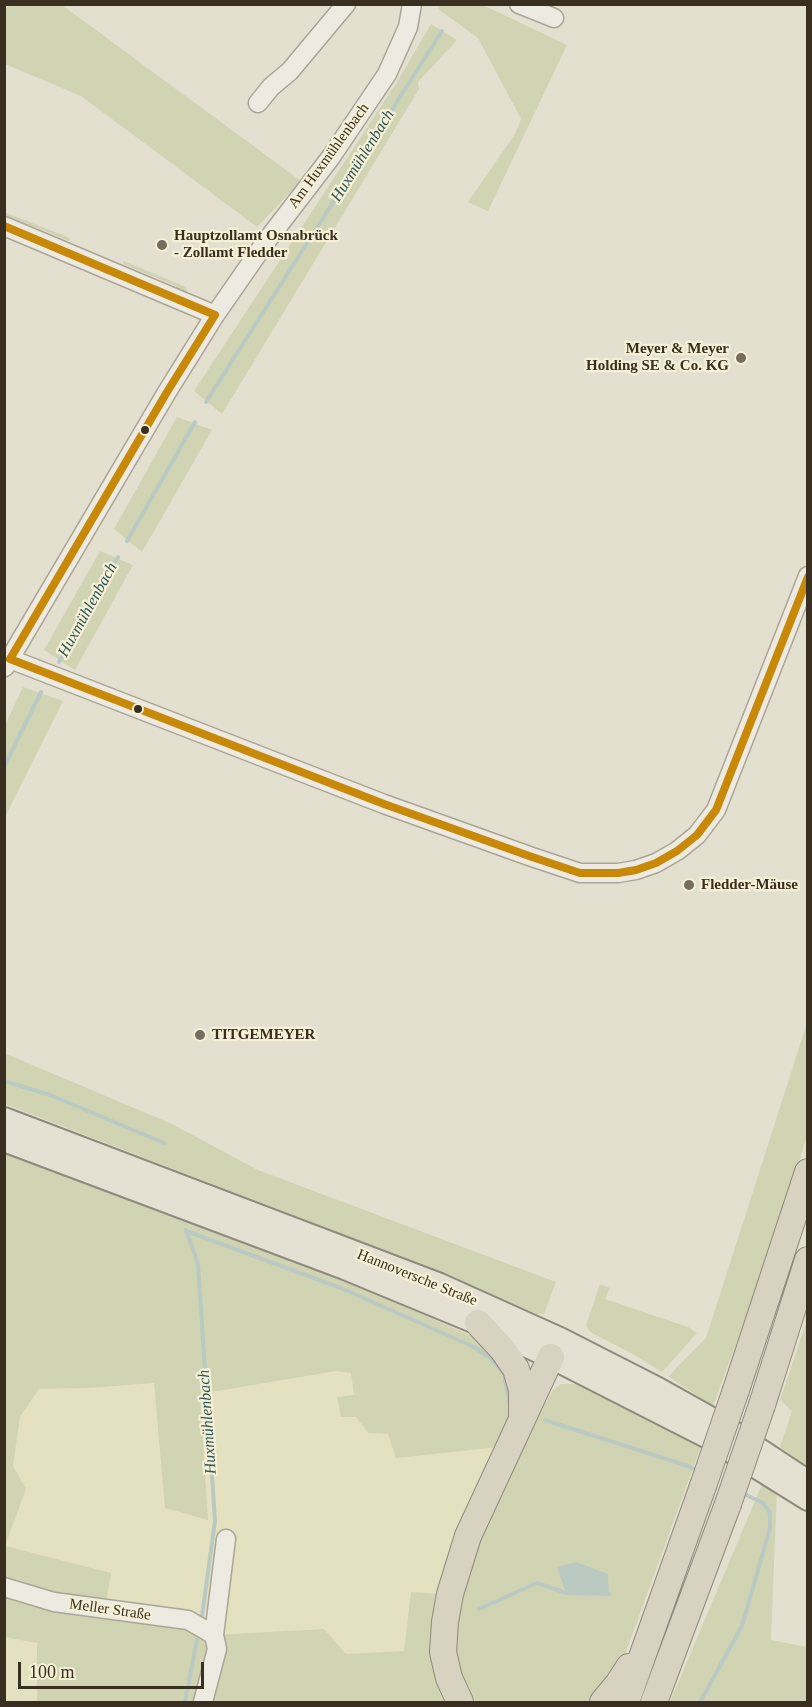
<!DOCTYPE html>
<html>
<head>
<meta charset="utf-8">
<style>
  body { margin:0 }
  #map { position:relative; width:812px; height:1707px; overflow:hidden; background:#e4e0cf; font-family:"Times New Roman",serif }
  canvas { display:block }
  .frame { position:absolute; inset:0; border:6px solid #392f20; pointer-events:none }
  .scale { position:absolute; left:18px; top:1662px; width:186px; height:27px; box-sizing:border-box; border:3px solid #392f20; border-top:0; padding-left:8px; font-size:18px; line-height:21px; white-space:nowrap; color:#392f20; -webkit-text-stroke:4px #f5f0d6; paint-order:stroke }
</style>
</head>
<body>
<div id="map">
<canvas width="812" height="1707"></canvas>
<div class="frame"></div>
<div class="scale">100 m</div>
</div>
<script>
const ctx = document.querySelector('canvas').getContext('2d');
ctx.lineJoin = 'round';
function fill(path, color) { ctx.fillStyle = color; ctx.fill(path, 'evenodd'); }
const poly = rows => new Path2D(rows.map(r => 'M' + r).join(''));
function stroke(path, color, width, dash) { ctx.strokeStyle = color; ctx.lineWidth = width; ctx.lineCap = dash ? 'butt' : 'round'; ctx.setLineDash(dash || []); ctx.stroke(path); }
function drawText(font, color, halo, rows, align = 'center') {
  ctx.font = font + ' "Times New Roman",serif'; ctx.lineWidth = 4.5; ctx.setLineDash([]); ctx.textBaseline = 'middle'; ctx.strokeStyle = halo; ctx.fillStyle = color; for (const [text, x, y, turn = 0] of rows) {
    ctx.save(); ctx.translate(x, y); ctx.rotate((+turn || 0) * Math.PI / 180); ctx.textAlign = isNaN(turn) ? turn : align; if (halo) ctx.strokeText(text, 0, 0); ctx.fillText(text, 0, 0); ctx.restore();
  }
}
const farmland = poly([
  [336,1371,351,1373,356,1416,368,1433,388,1434,498,1447,439,1594,411,1593,404,1651,346,1654,324,1629,214,1635,105,1609,5,1546,26,1489,13,1466,20,1417,39,1389,88,1388,154,1383,165,1507,208,1520,200,1394],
  [4,1637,37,1643,37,1702,5,1702]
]);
const green = poly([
  [10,5,62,5,301,181,257,227,81,96,5,64,4,10],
  [441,5,483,5,567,45,488,211,468,202,515,134,521,119,478,38,438,9],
  [431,24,457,40,418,82,419,89,222,414,194,391,397,82],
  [4,212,70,238,69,241,5,215],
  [124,261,186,287,188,294,176,290,176,286,123,264],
  [177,417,212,430,142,552,114,529],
  [100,551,133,565,75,670,44,650],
  [23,687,63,701,5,817,5,725],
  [807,1023,807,1136,776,1235,713,1406,669,1377,677,1367,706,1338],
  [4,1053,172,1124,258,1170,556,1282,544,1314,537,1314,391,1253,5,1104],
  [5,1151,325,1271,476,1338,505,1361,513,1411,498,1447,396,1458,388,1434,368,1433,356,1417,341,1417,337,1397,354,1395,351,1373,336,1371,200,1394,208,1520,165,1508,154,1383,88,1388,39,1389,20,1417,13,1466,26,1489,5,1546,111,1573,105,1609,214,1635,324,1629,346,1654,404,1651,411,1592,439,1594,451,1702,37,1702,37,1643,5,1637],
  [600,1284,610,1288,605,1299,688,1327,697,1333,662,1372,631,1353,590,1332,586,1325],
  [807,1320,807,1466,780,1447,792,1411,780,1400],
  [561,1384,574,1384,585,1386,701,1446,616,1679,597,1702,477,1702,470,1696,451,1649,452,1619,498,1488,553,1390],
  [763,1482,777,1491,771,1640,807,1647,807,1702,670,1702]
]);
const water = poly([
  [576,1562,608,1574,609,1594,566,1593,557,1567]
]);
const stream = poly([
  [206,402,442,31],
  [127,541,195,422],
  [59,662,118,557],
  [4,767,41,692],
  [4,1081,50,1095,164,1143],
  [186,1230,198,1264,215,1521,202,1616],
  [186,1231,341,1288,474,1347,492,1359,504,1374,510,1405],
  [545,1420,688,1466,698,1471],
  [479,1609,537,1583,566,1593,609,1594],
  [185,1702,197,1640],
  [700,1702,742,1626,770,1528,770,1513,763,1503,742,1493]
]);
const minor = poly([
  [519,4,554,18],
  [258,103,271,87,290,71,346,4],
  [4,226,215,315],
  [10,659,384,804,532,857,580,873,618,873,636,870,656,863,677,851,697,835,716,810,808,576],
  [5,667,167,392,215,315,265,243,331,157,387,74,408,27,412,4],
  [4,1587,54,1602,188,1620,214,1635],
  [203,1702,217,1649,214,1635,226,1539]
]);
const major = poly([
  [4,1119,440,1285,560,1339,658,1389,717,1422,808,1482],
  [4,1140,345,1268,478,1323,551,1357,710,1438,808,1499]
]);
const highway = poly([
  [478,1323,503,1350,516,1369,522,1390,522,1416],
  [736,1390,808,1172],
  [762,1405,808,1260],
  [460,1702,449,1678,443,1652,445,1622,450,1594,468,1536,551,1357],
  [603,1702,618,1684,629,1667],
  [626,1702,703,1486],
  [654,1702,728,1504]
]);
const highwayBridge = poly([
  [703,1486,736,1390],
  [728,1504,762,1405]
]);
const bus1 = poly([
  [4,226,215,315],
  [10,659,384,804,532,857,580,873,618,873,636,870,656,863,677,851,697,835,716,810,808,577],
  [10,659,167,392,215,315]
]);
const markers = [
  [162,245,6,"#756d5d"],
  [741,358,6,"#756d5d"],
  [145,430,5,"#392f20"],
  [138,709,5,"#392f20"],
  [689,885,6,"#756d5d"],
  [200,1035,6,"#756d5d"]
];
const streetNames = [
  ["Am Huxmühlenbach",329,156,-54],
  ["Hannoversche Straße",417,1278,22],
  ["Meller Straße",110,1610,8]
];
const poiNames = [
  ["Hauptzollamt Osnabrück",174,236],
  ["- Zollamt Fledder",174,253],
  ["Meyer & Meyer",729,349,"right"],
  ["Holding SE & Co. KG",729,366,"right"],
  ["Fledder-Mäuse",701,885],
  ["TITGEMEYER",212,1035]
];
const waterNames = [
  ["Huxmühlenbach",363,156,-58],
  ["Huxmühlenbach",88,610,-61],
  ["Huxmühlenbach",208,1422,-94]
];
fill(farmland, '#e3e1c0');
fill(green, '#d0d4b2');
fill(water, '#bacac2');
stroke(stream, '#bacac2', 4);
stroke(minor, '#aaa597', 21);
stroke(major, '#8f8a7e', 26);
stroke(highway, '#8f8a7e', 28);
stroke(minor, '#eceae1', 18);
stroke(major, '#e4e1d2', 22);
stroke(highway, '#d8d2c0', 26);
stroke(highwayBridge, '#8f8a7e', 28, []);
stroke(highwayBridge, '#d8d2c0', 26);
stroke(bus1, '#c88808', 8);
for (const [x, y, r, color] of markers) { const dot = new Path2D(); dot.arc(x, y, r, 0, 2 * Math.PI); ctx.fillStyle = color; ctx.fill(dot); stroke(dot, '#f5f0d6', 2); }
drawText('15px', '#392f20', '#f5f0d6', streetNames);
drawText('bold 15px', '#392f20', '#f5f0d6', poiNames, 'left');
drawText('italic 16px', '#2f5658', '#f5f0d6', waterNames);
</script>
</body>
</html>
